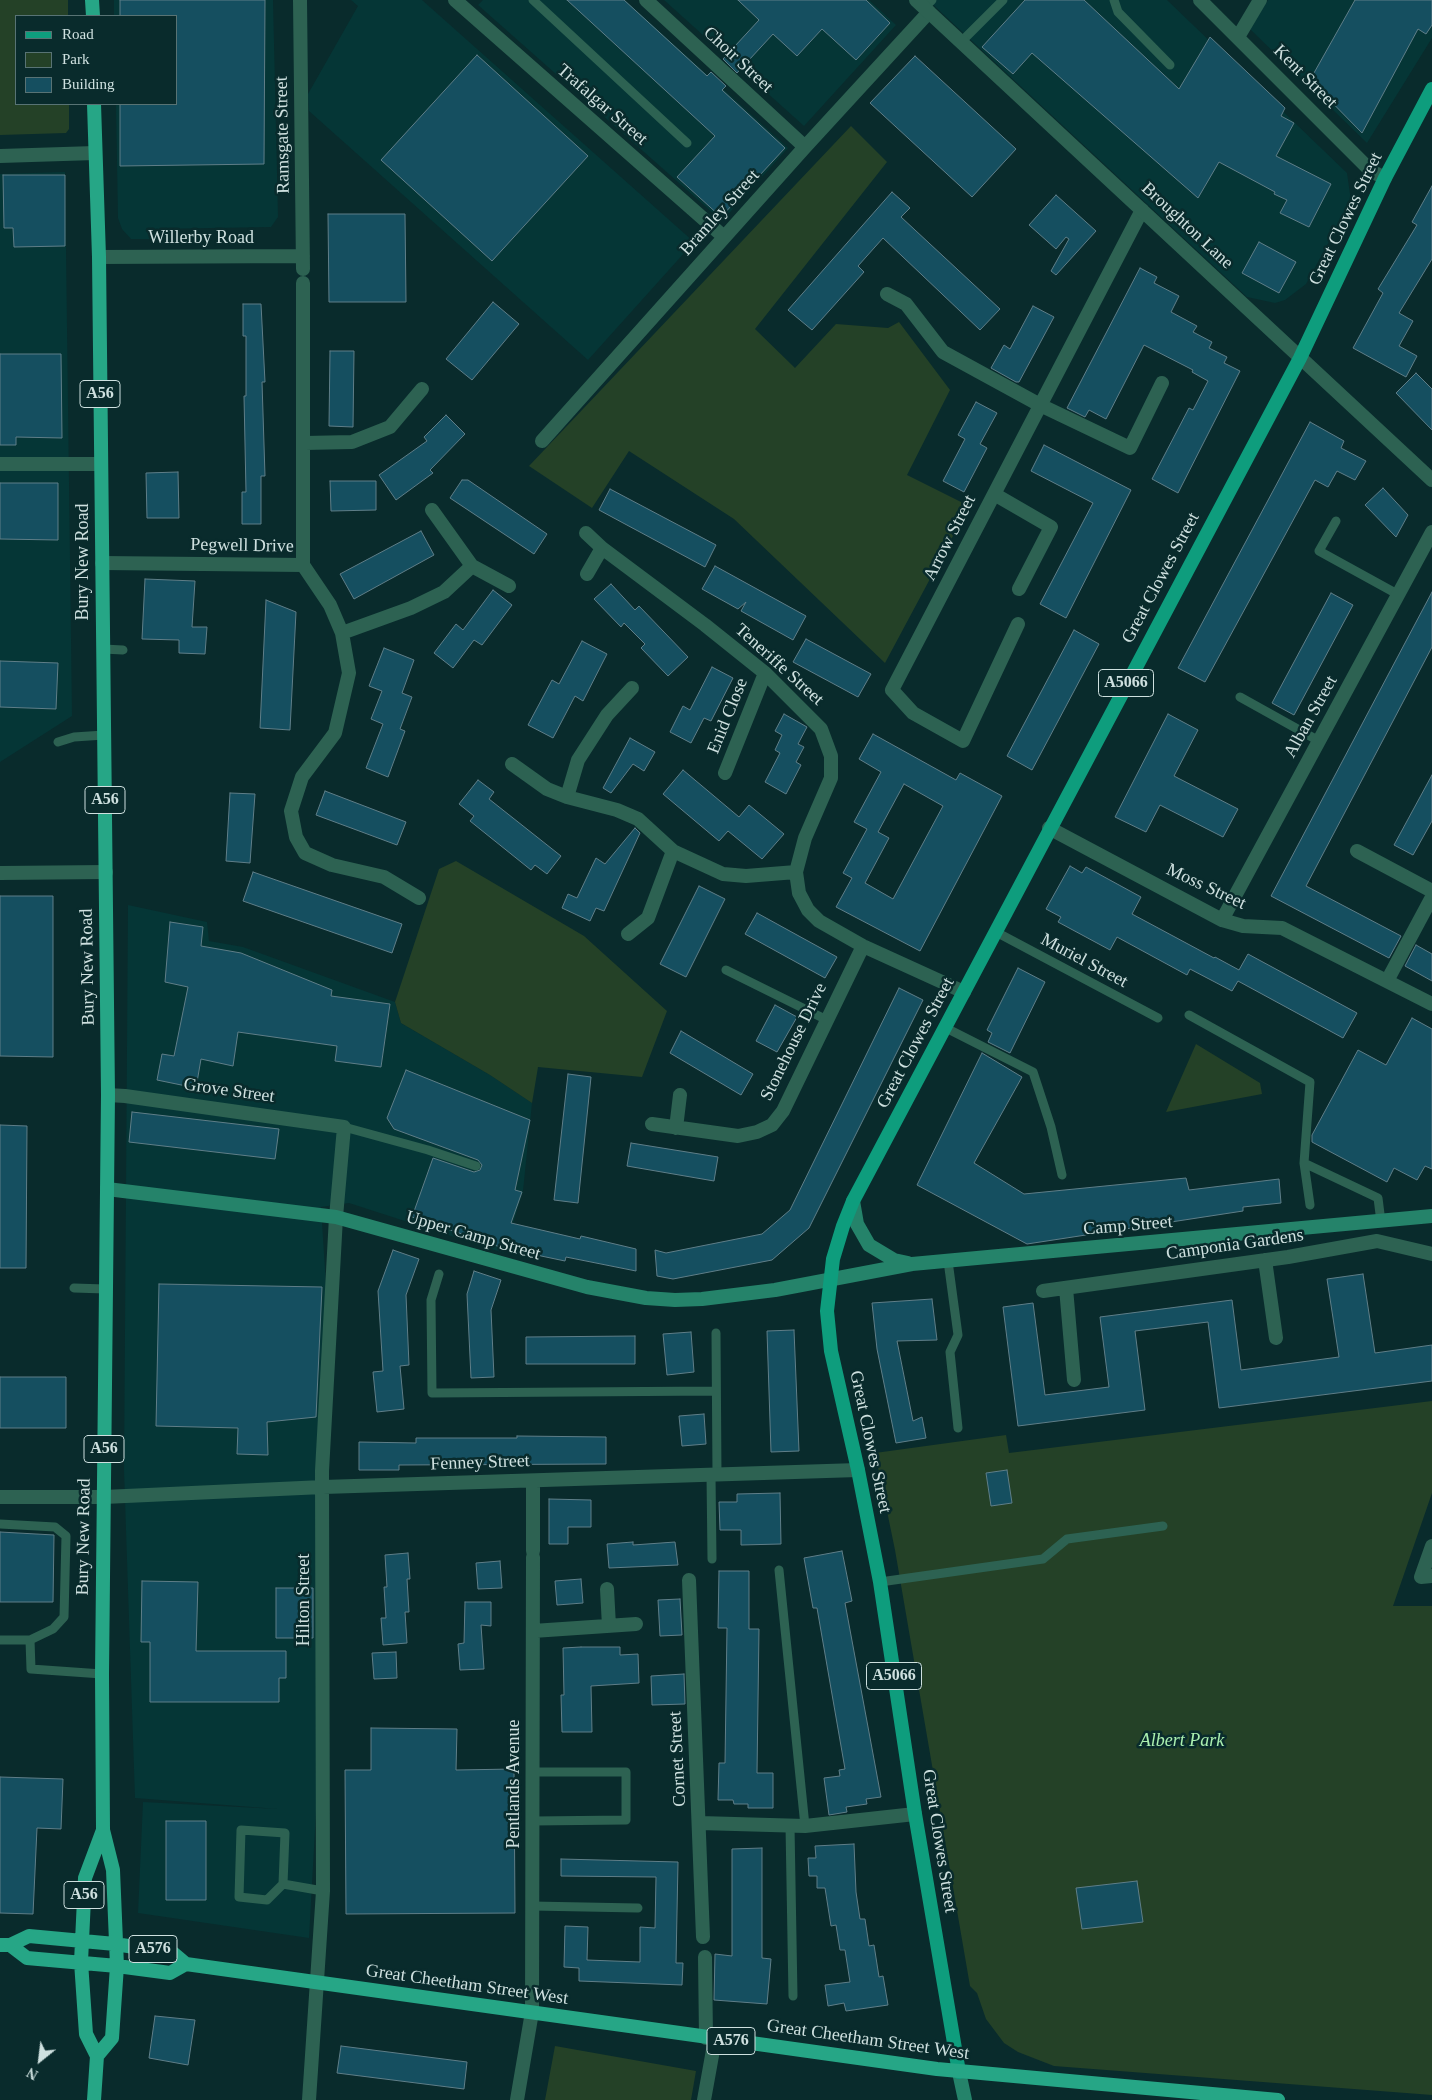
<!DOCTYPE html>
<html>
<head>
<meta charset="utf-8">
<style>
  body { margin:0 }
  #map { position:relative; width:1432px; height:2100px; overflow:hidden; background:#092b2c; font-family:Georgia,serif }
  canvas { display:block }
  .legend { position:absolute; left:15px; top:15px; width:162px; height:90px; box-sizing:border-box; background:#092b2c; border:1px solid #587374; margin:0; padding:6px 9px; list-style:none; font-size:15px; color:#cee0df }
  .legend li { display:flex; align-items:center; gap:10px; height:25px }
  .legend b { width:25px; border:1px solid #587374 }
  .north { position:absolute; left:15px; top:2035px; width:50px; height:50px; -webkit-text-stroke:4px #092b2c; paint-order:stroke; rotate:209deg; font-size:14px; font-weight:700; line-height:20px; text-align:center; color:#cee0df }
  .north::after { content:''; display:block; margin:auto; width:18px; height:22px; background:#cee0df; clip-path:polygon(50% 0,100% 100%,50% 72%,0 100%) }
</style>
</head>
<body>
<div id="map">
<canvas width="1432" height="2100"></canvas>
<ul class="legend">
<li><b style="height:6px;background:#0e9d7d"></b>Road</li>
<li><b style="height:14px;background:#244127"></b>Park</li>
<li><b style="height:14px;background:#154f60"></b>Building</li>
</ul>
<div class="north">N</div>
</div>
<script>
const ctx = document.querySelector('canvas').getContext('2d');
ctx.lineJoin = 'round';
function fill(path, color) { ctx.fillStyle = color; ctx.fill(path, 'evenodd'); }
const poly = rows => new Path2D(rows.map(r => 'M' + r).join(''));
function stroke(path, color, width, dash) { ctx.strokeStyle = color; ctx.lineWidth = width; ctx.lineCap = dash ? 'butt' : 'round'; ctx.setLineDash(dash || []); ctx.stroke(path); }
function drawText(font, color, halo, rows, align = 'center') {
  ctx.font = font + ' Georgia,serif'; ctx.lineWidth = 5; ctx.setLineDash([]); ctx.textBaseline = 'middle'; ctx.strokeStyle = halo; ctx.fillStyle = color; for (const [text, x, y, turn = 0] of rows) {
    ctx.save(); ctx.translate(x, y); ctx.rotate((+turn || 0) * Math.PI / 180); ctx.textAlign = isNaN(turn) ? turn : align; if (halo) ctx.strokeText(text, 0, 0); ctx.fillText(text, 0, 0); ctx.restore();
  }
}
const built = poly([
  [114,0,273,0,278,217,271,227,152,229,151,239,131,239,122,229,118,218,116,104,176,104,176,16,114,16],
  [351,0,422,0,694,242,588,360,309,111,308,94,358,6],
  [483,0,625,0,788,148,722,221,478,5],
  [664,0,869,0,896,25,804,126],
  [928,0,1167,0,1347,173,1351,201,1306,284,1285,300,1275,303,1247,297],
  [1268,0,1432,0,1432,38,1367,143,1250,29],
  [65,172,72,716,0,762,0,174],
  [128,905,207,922,209,941,243,947,395,1002,401,1023,490,1075,532,1103,523,1191,504,1253,349,1203,321,1207,326,1285,316,1812,309,1938,138,1913,143,1802,278,1809,135,1798,124,1470]
]);
const green = poly([
  [0,0,68,0,68,16,16,16,16,104,69,104,69,129,66,133,0,135],
  [851,126,887,162,755,329,795,368,836,324,888,328,899,322,950,390,907,475,969,506,885,663,734,519,629,451,592,508,529,466],
  [456,861,584,936,667,1011,642,1077,538,1067,532,1103,490,1075,401,1023,395,1002,439,869],
  [1196,1044,1260,1083,1262,1094,1166,1112],
  [1432,1401,1432,1493,1393,1606,1432,1606,1432,2095,1054,2066,1018,2052,1004,2043,986,2019,977,1993,970,1986,895,1550,875,1453,1006,1435,1009,1453],
  [555,2046,696,2071,691,2100,545,2100]
]);
const building = poly([
  [120,0,265,0,264,164,120,166,120,104,176,104,176,16,120,16,120,0],
  [567,0,624,0,707,76,711,72,726,86,722,90,785,148,721,217,677,177,715,136,567,0],
  [738,0,866,0,890,23,856,60,822,29,797,56,773,34,737,73,723,59,759,20,738,0],
  [1025,0,1084,0,1179,89,1210,37,1285,108,1281,116,1294,123,1276,156,1331,184,1309,227,1280,213,1287,200,1274,194,1275,192,1219,162,1198,198,1032,53,1013,74,982,47,1025,0],
  [1355,0,1432,0,1432,25,1426,34,1418,29,1362,133,1310,80,1355,0],
  [477,55,588,156,492,261,381,160,477,55],
  [915,56,1016,149,972,197,870,103,915,56],
  [3,175,65,175,65,246,14,247,13,228,4,228,3,175],
  [1432,186,1432,259,1399,313,1413,321,1399,346,1417,356,1406,377,1353,348,1383,293,1378,289,1417,225,1412,222,1432,186],
  [892,192,910,208,901,217,1000,309,980,330,883,238,858,266,864,272,812,330,788,310,892,192],
  [1056,195,1096,231,1056,275,1051,271,1069,239,1066,237,1056,249,1029,225,1056,195],
  [328,214,405,214,406,302,329,302,328,214],
  [1259,242,1296,262,1279,293,1242,273,1259,242],
  [1140,268,1157,277,1154,283,1179,296,1171,312,1197,326,1193,332,1212,342,1209,348,1227,357,1224,363,1240,371,1178,493,1152,479,1189,408,1193,410,1208,381,1192,372,1193,370,1144,345,1106,419,1089,410,1085,417,1067,408,1140,268],
  [493,302,519,324,472,380,446,359,493,302],
  [243,304,261,304,265,382,262,382,265,476,261,476,261,524,242,524,242,492,246,492,244,396,246,396,246,336,243,336,243,304],
  [1033,306,1054,317,1019,382,1016,382,991,368,1004,345,1010,349,1033,306],
  [330,351,354,351,353,427,329,426,330,351],
  [0,354,61,354,62,438,16,437,16,445,0,445,0,354],
  [1416,373,1432,389,1432,430,1396,393,1416,373],
  [976,402,997,413,980,444,987,448,964,492,943,481,965,439,958,435,976,402],
  [446,415,465,434,430,470,433,473,396,500,379,475,427,441,424,437,446,415],
  [1310,422,1344,441,1341,448,1366,461,1355,480,1337,471,1328,487,1315,480,1205,682,1178,668,1310,422],
  [1044,445,1131,490,1066,618,1040,604,1093,503,1031,471,1044,445],
  [178,472,179,518,147,518,146,473,178,472],
  [462,480,468,480,547,534,534,554,450,498,462,480],
  [330,481,376,481,376,510,331,511,330,481],
  [0,483,58,483,58,540,0,539,0,483],
  [1383,488,1408,515,1396,537,1365,505,1383,488],
  [610,489,716,545,705,567,599,510,610,489],
  [421,531,434,555,354,599,340,574,421,531],
  [715,566,806,616,793,640,741,611,746,602,738,609,702,589,715,566],
  [145,579,195,581,192,627,207,627,205,654,179,653,179,640,142,639,145,579],
  [611,584,635,610,639,606,688,657,668,676,641,648,645,644,624,623,621,627,594,599,611,584],
  [493,590,512,605,482,645,474,640,453,668,434,653,456,624,463,630,493,590],
  [1432,592,1432,647,1306,886,1401,936,1389,958,1271,896,1432,592],
  [1331,593,1353,605,1294,715,1272,703,1331,593],
  [266,600,296,612,290,730,260,728,266,600],
  [1074,630,1099,644,1032,770,1007,756,1074,630],
  [806,639,871,674,858,697,793,662,806,639],
  [582,641,607,654,583,701,575,696,553,738,528,725,552,680,559,684,582,641],
  [384,648,414,660,402,693,412,697,400,729,405,731,388,777,366,768,383,724,371,719,382,691,369,686,384,648],
  [0,661,58,663,56,709,0,707,0,661],
  [712,667,733,678,711,721,704,718,691,743,670,732,683,706,690,710,712,667],
  [784,714,807,727,798,744,804,747,796,762,801,765,786,794,765,782,780,753,775,750,782,735,775,731,784,714],
  [1168,714,1198,730,1174,776,1238,809,1223,837,1160,805,1146,832,1115,817,1168,714],
  [873,734,956,780,960,773,1002,796,920,951,836,907,852,878,843,873,867,829,854,822,881,772,859,759,873,734],
  [904,784,943,806,893,899,865,883,889,838,878,832,904,784],
  [630,738,655,752,644,771,633,764,611,793,603,788,630,738],
  [683,770,739,817,749,805,784,834,762,859,728,831,719,841,663,794,683,770],
  [1432,775,1432,821,1413,855,1394,845,1432,775],
  [478,780,494,792,489,799,561,856,547,874,535,865,531,870,470,821,474,816,459,804,478,780],
  [325,791,406,822,397,845,316,815,325,791],
  [230,793,255,794,250,863,226,861,230,793],
  [635,828,640,833,604,911,596,908,590,921,562,908,568,894,577,898,596,858,605,864,635,828],
  [1070,866,1082,873,1086,867,1141,897,1132,914,1214,958,1215,957,1239,970,1248,954,1357,1013,1343,1038,1238,981,1232,991,1190,969,1187,975,1117,937,1110,950,1058,922,1061,917,1046,909,1070,866],
  [253,872,402,924,392,953,243,901,253,872],
  [699,886,725,899,686,977,660,964,699,886],
  [0,896,53,896,53,1057,0,1056,0,896],
  [757,913,837,957,825,978,745,934,757,913],
  [170,922,203,927,201,946,241,953,332,990,331,996,390,1004,381,1067,335,1061,337,1046,238,1032,233,1066,201,1059,196,1088,157,1080,162,1054,174,1056,188,987,165,982,170,922],
  [1416,945,1432,954,1432,981,1405,966,1416,945],
  [1018,968,1045,982,1010,1053,988,1042,992,1033,987,1030,1018,968],
  [899,988,923,1000,809,1228,772,1260,673,1279,657,1276,655,1250,666,1253,762,1234,790,1210,899,988],
  [775,1005,797,1017,777,1052,756,1041,775,1005],
  [1412,1018,1432,1029,1432,1169,1425,1166,1417,1180,1394,1168,1387,1182,1312,1142,1312,1135,1358,1050,1386,1065,1412,1018],
  [681,1031,753,1074,741,1095,670,1053,681,1031],
  [982,1053,1022,1077,974,1163,1024,1194,1186,1178,1189,1190,1279,1179,1281,1203,1243,1207,1243,1211,1027,1244,917,1185,982,1053],
  [406,1070,530,1120,515,1190,522,1192,511,1223,580,1239,581,1236,636,1249,636,1271,566,1257,565,1261,503,1248,412,1217,433,1158,474,1172,480,1170,482,1165,478,1160,394,1129,387,1118,406,1070],
  [568,1074,591,1077,578,1203,554,1200,568,1074],
  [132,1112,279,1129,275,1159,129,1142,132,1112],
  [0,1125,27,1126,26,1268,0,1268,0,1125],
  [631,1143,718,1157,714,1181,627,1166,631,1143],
  [393,1250,419,1259,406,1295,409,1365,400,1366,404,1409,377,1412,373,1372,383,1371,378,1291,393,1250],
  [474,1271,501,1280,491,1310,494,1377,471,1378,467,1294,474,1271],
  [1363,1274,1375,1353,1432,1345,1432,1381,1219,1408,1208,1322,1135,1331,1145,1410,1018,1426,1003,1307,1033,1303,1045,1395,1109,1387,1100,1317,1232,1300,1241,1370,1339,1357,1327,1279,1363,1274],
  [159,1284,322,1287,316,1417,267,1422,268,1455,237,1454,238,1428,156,1426,159,1284],
  [932,1299,937,1340,897,1341,913,1421,922,1417,926,1438,896,1443,877,1349,872,1303,932,1299],
  [794,1330,799,1451,771,1452,767,1331,794,1330],
  [691,1332,694,1372,667,1375,663,1334,691,1332],
  [635,1336,635,1364,526,1364,526,1337,635,1336],
  [0,1377,66,1377,66,1428,0,1428,0,1377],
  [704,1414,706,1444,682,1446,679,1416,704,1414],
  [517,1436,606,1437,606,1464,399,1465,399,1470,359,1470,359,1442,416,1443,416,1438,517,1438,517,1436],
  [1007,1470,1012,1503,991,1506,986,1473,1007,1470],
  [780,1493,781,1544,741,1545,741,1530,720,1530,719,1502,737,1502,737,1494,780,1493],
  [549,1499,591,1500,591,1527,568,1527,568,1544,549,1544,549,1499],
  [0,1532,54,1535,53,1602,0,1602,0,1532],
  [633,1542,633,1545,675,1542,678,1565,609,1568,607,1544,633,1542],
  [842,1551,852,1601,845,1603,881,1797,866,1799,867,1804,846,1807,847,1812,829,1815,824,1778,840,1776,839,1770,845,1769,817,1608,813,1608,804,1558,842,1551],
  [408,1553,410,1579,407,1579,409,1612,405,1612,407,1643,383,1645,381,1618,386,1618,384,1587,387,1587,385,1555,408,1553],
  [500,1561,502,1588,478,1589,476,1563,500,1561],
  [719,1571,749,1571,749,1629,759,1629,757,1773,773,1773,773,1808,748,1808,748,1804,734,1804,733,1800,718,1800,719,1763,725,1763,727,1628,718,1628,719,1571],
  [581,1579,583,1603,557,1605,555,1581,581,1579],
  [142,1581,198,1582,196,1651,286,1651,286,1678,279,1678,279,1702,150,1702,150,1642,141,1642,142,1581],
  [276,1588,313,1588,313,1638,276,1638,276,1588],
  [680,1599,682,1635,660,1636,658,1600,680,1599],
  [465,1602,491,1602,491,1626,481,1625,484,1669,460,1670,458,1644,464,1643,465,1602],
  [581,1647,620,1647,620,1655,638,1654,639,1683,591,1686,592,1732,562,1732,561,1695,564,1695,563,1648,581,1647],
  [396,1652,397,1678,374,1679,372,1653,396,1652],
  [684,1674,685,1704,652,1705,651,1676,684,1674],
  [371,1728,457,1729,456,1770,514,1769,515,1913,346,1914,345,1770,371,1770,371,1728],
  [0,1777,63,1779,61,1829,37,1828,33,1914,0,1913,0,1777],
  [166,1821,206,1821,206,1900,166,1900,166,1821],
  [854,1844,856,1892,860,1919,865,1919,869,1946,874,1945,879,1977,883,1976,888,2005,846,2011,844,2003,828,2006,825,1985,850,1982,845,1950,840,1950,836,1925,831,1926,825,1888,817,1888,817,1876,809,1876,808,1858,816,1858,815,1846,854,1844],
  [762,1848,762,1958,771,1959,767,2004,714,2000,715,1954,732,1956,732,1849,762,1848],
  [561,1859,678,1862,676,1963,683,1963,682,1985,579,1981,579,1968,564,1967,565,1926,588,1927,587,1960,640,1962,640,1927,655,1928,656,1877,561,1876,561,1859],
  [1137,1881,1143,1922,1082,1929,1076,1888,1137,1881],
  [155,2016,195,2020,188,2065,149,2058,155,2016],
  [341,2046,467,2062,464,2089,337,2073,341,2046]
]);
const service = poly([
  [533,0,687,143],
  [1114,0,1118,12,1170,65],
  [924,8,932,0],
  [961,42,1003,0],
  [1336,521,1319,551,1399,595],
  [103,649,123,650],
  [1240,697,1319,741],
  [58,742,74,737,104,735],
  [996,932,1158,1018],
  [726,970,827,1020],
  [1189,1015,1310,1082,1304,1163],
  [946,1028,1033,1072,1051,1127,1062,1175],
  [344,1127,428,1150,476,1166],
  [1310,1205,1304,1163,1378,1198,1381,1222],
  [948,1261,958,1335,950,1352,958,1428],
  [439,1274,431,1300,432,1393,716,1391],
  [74,1288,105,1289],
  [716,1333,717,1475],
  [711,1475,712,1559],
  [0,1524,55,1527,66,1536,64,1617,53,1629,30,1640,0,1640],
  [779,1570,805,1826],
  [880,1582,1043,1559,1067,1539,1163,1526],
  [30,1640,31,1669,102,1674],
  [533,1821,626,1820,626,1772,533,1772],
  [790,1826,793,1996],
  [241,1830,285,1833,283,1884,267,1900,239,1897,241,1830],
  [283,1884,323,1891],
  [532,1906,638,1908]
]);
const minor = poly([
  [300,0,303,269],
  [455,0,724,237],
  [646,0,805,147],
  [1200,0,1371,171,1385,178],
  [1238,37,1260,0],
  [99,257,303,256],
  [303,283,303,565],
  [887,294,906,304,943,352,1040,405,1130,448,1162,383],
  [542,441,805,147,929,12],
  [305,443,352,442,390,427,422,389],
  [0,464,101,464],
  [994,494,1051,527,1019,589],
  [586,533,602,548,705,625,765,673,821,729,831,756,831,778,805,838,796,872,799,893,808,910,819,921,863,946,964,992],
  [102,563,303,565,330,605,342,633,349,673,335,733,302,777,291,811,296,837,305,853,332,865,384,877,419,898],
  [472,566,509,586],
  [587,574,602,548],
  [1018,624,963,741,913,713,892,690,1142,210],
  [342,633,411,608,444,592,472,566,432,510],
  [512,764,547,789,567,797,617,810,638,819,673,851,723,874,746,876,796,872],
  [725,773,765,673],
  [567,797,578,760,607,715,632,688],
  [1049,828,1222,920,1243,926,1282,928,1432,1004],
  [1357,851,1432,891],
  [0,873,106,872],
  [1222,920,1432,532],
  [628,934,648,918,673,851],
  [1387,981,1432,897],
  [108,1095,125,1096,344,1127,336,1217,322,1471,323,1891,309,2100],
  [652,1124,738,1136,757,1132,772,1125,783,1111,863,946],
  [676,1128,680,1095],
  [1265,1260,1276,1338],
  [1066,1288,1074,1380],
  [1043,1291,1288,1257,1377,1241,1432,1254],
  [533,1481,533,1551],
  [0,1497,104,1497,323,1487,858,1470],
  [1432,1546,1421,1577,1432,1576],
  [689,1580,703,1937],
  [607,1589,609,1626],
  [533,1631,636,1624],
  [700,1823,805,1826,915,1814],
  [705,1957,706,2038],
  [517,2100,532,2012,533,1557],
  [704,2100,715,2039]
]);
const tertiary = poly([
  [916,0,1432,480],
  [0,156,95,153]
]);
const secondary = poly([
  [107,1189,336,1217,587,1287,646,1298,675,1300,702,1299,775,1290,912,1264,1432,1216],
  [853,1201,857,1224,869,1245,894,1260,908,1263],
  [959,2072,965,2100]
]);
const primary = poly([
  [959,2072,915,1814,880,1582,858,1470,831,1351,827,1311,833,1259,843,1226,853,1201,1300,358,1385,178,1432,89]
]);
const trunk = poly([
  [92,0,93,16],
  [94,104,99,257,108,1095,102,1674,103,1830,113,1870,117,1966,112,2038,97,2056],
  [0,1945,10,1945,29,1936,115,1944,173,1953,186,1964,937,2069,1278,2100],
  [10,1945,27,1958,117,1966,170,1973,186,1964],
  [94,2100,97,2056,86,2034,81,1962,85,1878,103,1830]
]);
const shields = [
  [100,394,40],
  [1126,683,55],
  [105,800,40],
  [104,1449,40],
  [894,1676,55],
  [84,1895,40],
  [153,1949,48],
  [731,2041,48]
];
const shieldNames = [
  ["A56",100,394],
  ["A5066",1126,683],
  ["A56",105,800],
  ["A56",104,1449],
  ["A5066",894,1676],
  ["A56",84,1895],
  ["A576",153,1949],
  ["A576",731,2041]
];
const streetNames = [
  ["Choir Street",738,60,43],
  ["Kent Street",1305,77,45],
  ["Trafalgar Street",602,105,41],
  ["Ramsgate Street",283,135,-91],
  ["Bramley Street",720,213,-48],
  ["Great Clowes Street",1346,219,-64],
  ["Broughton Lane",1187,226,43],
  ["Willerby Road",201,238],
  ["Arrow Street",950,538,-63],
  ["Pegwell Drive",242,546,1],
  ["Bury New Road",83,562,-90],
  ["Great Clowes Street",1161,578,-62],
  ["Teneriffe Street",779,665,42],
  ["Enid Close",728,716,-68],
  ["Alban Street",1311,717,-61],
  ["Moss Street",1206,887,25],
  ["Muriel Street",1084,961,28],
  ["Bury New Road",88,967,-91],
  ["Stonehouse Drive",794,1042,-64],
  ["Great Clowes Street",916,1043,-62],
  ["Grove Street",229,1091,8],
  ["Camp Street",1128,1226,-5],
  ["Upper Camp Street",473,1236,16],
  ["Camponia Gardens",1235,1245,-8],
  ["Great Clowes Street",870,1442,78],
  ["Fenney Street",480,1463,-2],
  ["Bury New Road",84,1537,-89],
  ["Hilton Street",304,1600,-90],
  ["Cornet Street",678,1759,-93],
  ["Pentlands Avenue",514,1784,-90],
  ["Great Clowes Street",939,1841,81],
  ["Great Cheetham Street West",467,1985,8],
  ["Great Cheetham Street West",868,2040,8]
];
const parkNames = [
  ["Albert Park",1182,1741]
];
fill(built, '#053636');
fill(green, '#244127');
fill(building, '#154f60');
stroke(building, '#5f7e88', 1);
stroke(service, '#2d6252', 9);
stroke(minor, '#2d6252', 14);
stroke(tertiary, '#2d6252', 14);
stroke(secondary, '#25836a', 14);
stroke(primary, '#0e9d7d', 14);
stroke(trunk, '#26a686', 14);
for (const [x, y, w] of shields) { const box = new Path2D(); box.roundRect(x - w / 2, y - 13.5, w, 27, 4); ctx.fillStyle = '#092b2c'; ctx.fill(box); stroke(box, '#cee0df', 1); }
drawText('bold 16px', '#cee0df', null, shieldNames);
drawText('18px', '#cee0df', '#092b2c', streetNames);
drawText('italic 18px', '#abf0b0', '#092b2c', parkNames);
</script>
</body>
</html>
